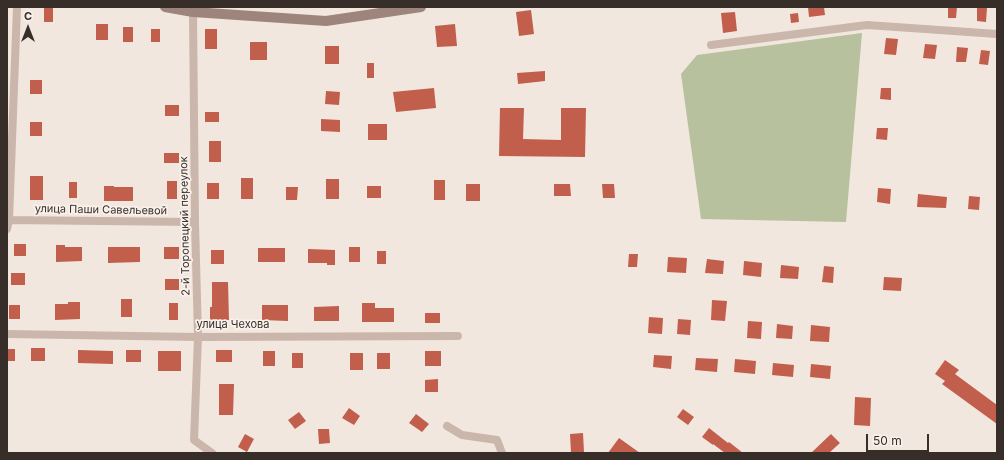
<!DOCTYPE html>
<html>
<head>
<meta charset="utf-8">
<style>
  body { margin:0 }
  #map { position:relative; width:1004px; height:460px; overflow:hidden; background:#f2e7de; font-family:Inter,sans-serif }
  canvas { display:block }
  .frame { position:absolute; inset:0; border:8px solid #372d29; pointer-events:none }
  .north { position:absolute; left:8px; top:8px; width:40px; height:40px; -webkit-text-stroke:3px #f9f1eb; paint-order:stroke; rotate:0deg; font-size:11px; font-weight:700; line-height:16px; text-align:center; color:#372d29 }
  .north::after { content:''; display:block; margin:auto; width:14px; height:18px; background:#372d29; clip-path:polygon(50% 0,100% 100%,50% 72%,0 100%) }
  .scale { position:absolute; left:866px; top:434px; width:63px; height:18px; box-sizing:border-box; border:2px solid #372d29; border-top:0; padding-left:5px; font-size:12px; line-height:14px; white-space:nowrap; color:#372d29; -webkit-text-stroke:3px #f9f1eb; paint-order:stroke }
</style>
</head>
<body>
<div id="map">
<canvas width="1004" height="460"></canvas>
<div class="frame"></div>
<div class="north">С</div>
<div class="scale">50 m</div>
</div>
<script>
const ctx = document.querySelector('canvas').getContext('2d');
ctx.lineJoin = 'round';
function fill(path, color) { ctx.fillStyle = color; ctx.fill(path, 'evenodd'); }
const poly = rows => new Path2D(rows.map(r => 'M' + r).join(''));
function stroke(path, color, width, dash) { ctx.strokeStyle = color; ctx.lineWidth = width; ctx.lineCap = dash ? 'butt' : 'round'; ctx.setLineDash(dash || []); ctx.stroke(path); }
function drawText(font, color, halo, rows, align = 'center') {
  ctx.font = font + ' Inter,sans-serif'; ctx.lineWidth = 3.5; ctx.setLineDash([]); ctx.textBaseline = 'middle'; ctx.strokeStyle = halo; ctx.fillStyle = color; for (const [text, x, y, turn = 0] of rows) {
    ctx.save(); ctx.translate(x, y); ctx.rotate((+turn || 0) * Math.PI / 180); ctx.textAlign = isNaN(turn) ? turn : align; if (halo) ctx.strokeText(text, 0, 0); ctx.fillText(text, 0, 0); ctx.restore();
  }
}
const green = poly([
  [862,33,846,222,701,219,681,74,697,55]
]);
const building = poly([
  [44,7,53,7,53,22,44,22],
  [808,7,824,7,825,15,809,17],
  [948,7,957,7,956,18,948,18],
  [977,8,987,8,986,22,977,21],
  [531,10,534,34,519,36,516,12],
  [735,12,737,31,723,33,721,13],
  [798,13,799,22,791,23,790,14],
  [96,24,108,24,108,40,96,40],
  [455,24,457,46,437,47,435,26],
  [123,27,133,27,133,42,123,42],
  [151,29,160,29,160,42,151,42],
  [205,29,217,29,217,49,205,49],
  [886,38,898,39,896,55,884,54],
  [250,42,267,42,267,60,250,60],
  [925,44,937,45,935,59,923,58],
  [325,46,339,46,339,64,325,64],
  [957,47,968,48,966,62,956,62],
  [981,50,990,51,988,65,979,64],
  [367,63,374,63,374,78,367,78],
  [545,71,545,81,518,84,517,73],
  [30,80,42,80,42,94,30,94],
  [434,88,436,108,396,112,393,92],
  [881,88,891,88,891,100,880,99],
  [326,91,340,92,339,105,325,104],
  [165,105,179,105,179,116,165,116],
  [500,108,524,108,523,139,561,140,561,108,586,108,585,157,499,156],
  [205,112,219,112,219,122,205,122],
  [321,119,340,120,340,132,321,131],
  [30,122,42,122,42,136,30,136],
  [368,124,387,124,387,140,368,140],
  [877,128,888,128,887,140,876,139],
  [209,141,221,141,221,162,209,162],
  [164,153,179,153,179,163,164,163],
  [30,176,43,176,43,200,30,200],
  [241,178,253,178,253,199,241,199],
  [326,179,339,179,339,199,326,199],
  [434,180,445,180,445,200,434,200],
  [167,181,177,181,177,199,167,199],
  [69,182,77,182,77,198,69,198],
  [207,183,219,183,219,199,207,199],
  [466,184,480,184,480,201,466,201],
  [554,184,570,184,571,196,554,196],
  [602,184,614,184,615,198,603,198],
  [104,186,114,186,114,187,133,187,133,201,104,201],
  [367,186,381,186,381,198,367,198],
  [286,187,298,187,297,200,286,200],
  [878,188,891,189,890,204,877,202],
  [918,194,947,197,946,208,917,207],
  [969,196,980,197,979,210,968,209],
  [14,244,26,244,26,256,14,256],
  [56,245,65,245,65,247,82,247,82,261,56,262],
  [108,247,140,247,140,262,108,263],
  [164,247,179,247,179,259,164,259],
  [349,247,360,247,360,262,349,262],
  [258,248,285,248,285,262,258,262],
  [308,249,335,250,335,265,327,265,327,263,308,263],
  [211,250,224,250,224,264,211,264],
  [377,251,386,251,386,264,377,264],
  [629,254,638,254,637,267,628,267],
  [668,257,687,258,686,273,667,272],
  [707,259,724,261,723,274,705,273],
  [744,261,762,263,761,277,743,275],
  [781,265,799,267,798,279,780,278],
  [824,266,834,267,833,283,822,282],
  [11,273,25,273,25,285,11,285],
  [884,277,902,278,901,291,883,290],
  [165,279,179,279,179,290,165,290],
  [212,282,228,282,229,320,210,320,210,307,212,307],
  [121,299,132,299,132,317,121,317],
  [712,300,727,301,725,321,711,320],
  [68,302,80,302,80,319,55,320,55,304,68,304],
  [169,303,178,303,178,320,169,320],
  [362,303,375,303,375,308,394,308,394,322,362,322],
  [9,305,20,305,20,319,9,319],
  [262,305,288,305,288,321,262,320],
  [339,306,339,321,314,321,314,307],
  [425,313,440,313,440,323,425,323],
  [649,317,663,318,662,334,648,333],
  [678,319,691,320,690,335,677,334],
  [748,321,762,322,761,339,747,338],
  [777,324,793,326,792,339,776,338],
  [811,325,830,327,829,342,810,341],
  [31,348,45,348,45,361,31,361],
  [7,349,15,349,15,361,7,361],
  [78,350,113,351,113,364,78,363],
  [126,350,141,350,141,362,126,362],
  [216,350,232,350,232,362,216,362],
  [158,351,181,351,181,371,158,371],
  [263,351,275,351,275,366,263,366],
  [425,351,441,351,441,366,425,366],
  [292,353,303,353,303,368,292,368],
  [350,353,363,353,363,370,350,370],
  [377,353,390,353,390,369,377,369],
  [654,355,672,356,671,369,653,367],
  [696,358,718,359,717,372,695,370],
  [735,359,756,361,755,374,734,372],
  [945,360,959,370,955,374,997,405,997,424,942,384,945,381,935,374],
  [773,363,794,365,793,377,772,375],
  [811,364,831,366,830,379,810,377],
  [438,379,438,392,425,392,425,380],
  [219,384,234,384,233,415,219,415],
  [855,397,871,398,870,426,854,425],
  [349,408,360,416,354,425,342,418],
  [683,409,694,417,688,425,677,417],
  [299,412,306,421,295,429,288,420],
  [416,414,429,424,422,432,409,423],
  [709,428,728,443,729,442,743,453,725,453,713,444,713,445,702,437],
  [318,429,329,429,330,443,319,444],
  [583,433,584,452,571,453,570,434],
  [245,434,254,439,247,452,238,447],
  [831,434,840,443,829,453,811,453],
  [619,438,640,453,608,453]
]);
const street = poly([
  [193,12,195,222,198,337,194,440,212,453],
  [711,45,867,25,997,34],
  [7,220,195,222],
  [7,229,9,220,17,7],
  [7,334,198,337,458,336],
  [447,426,462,435,497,440,502,453]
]);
const secondary = poly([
  [165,7,193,12,326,21,421,7]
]);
const streetNames = [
  ["улица Паши Савельевой",101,210,1],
  ["2-й Торопецкий переулок",185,226,-91],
  ["улица Чехова",233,325]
];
fill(green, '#b8c19e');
fill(building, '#c25e4c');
stroke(street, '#cab6aa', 8);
stroke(secondary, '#9d857c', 10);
drawText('11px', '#372d29', '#f9f1eb', streetNames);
</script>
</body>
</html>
